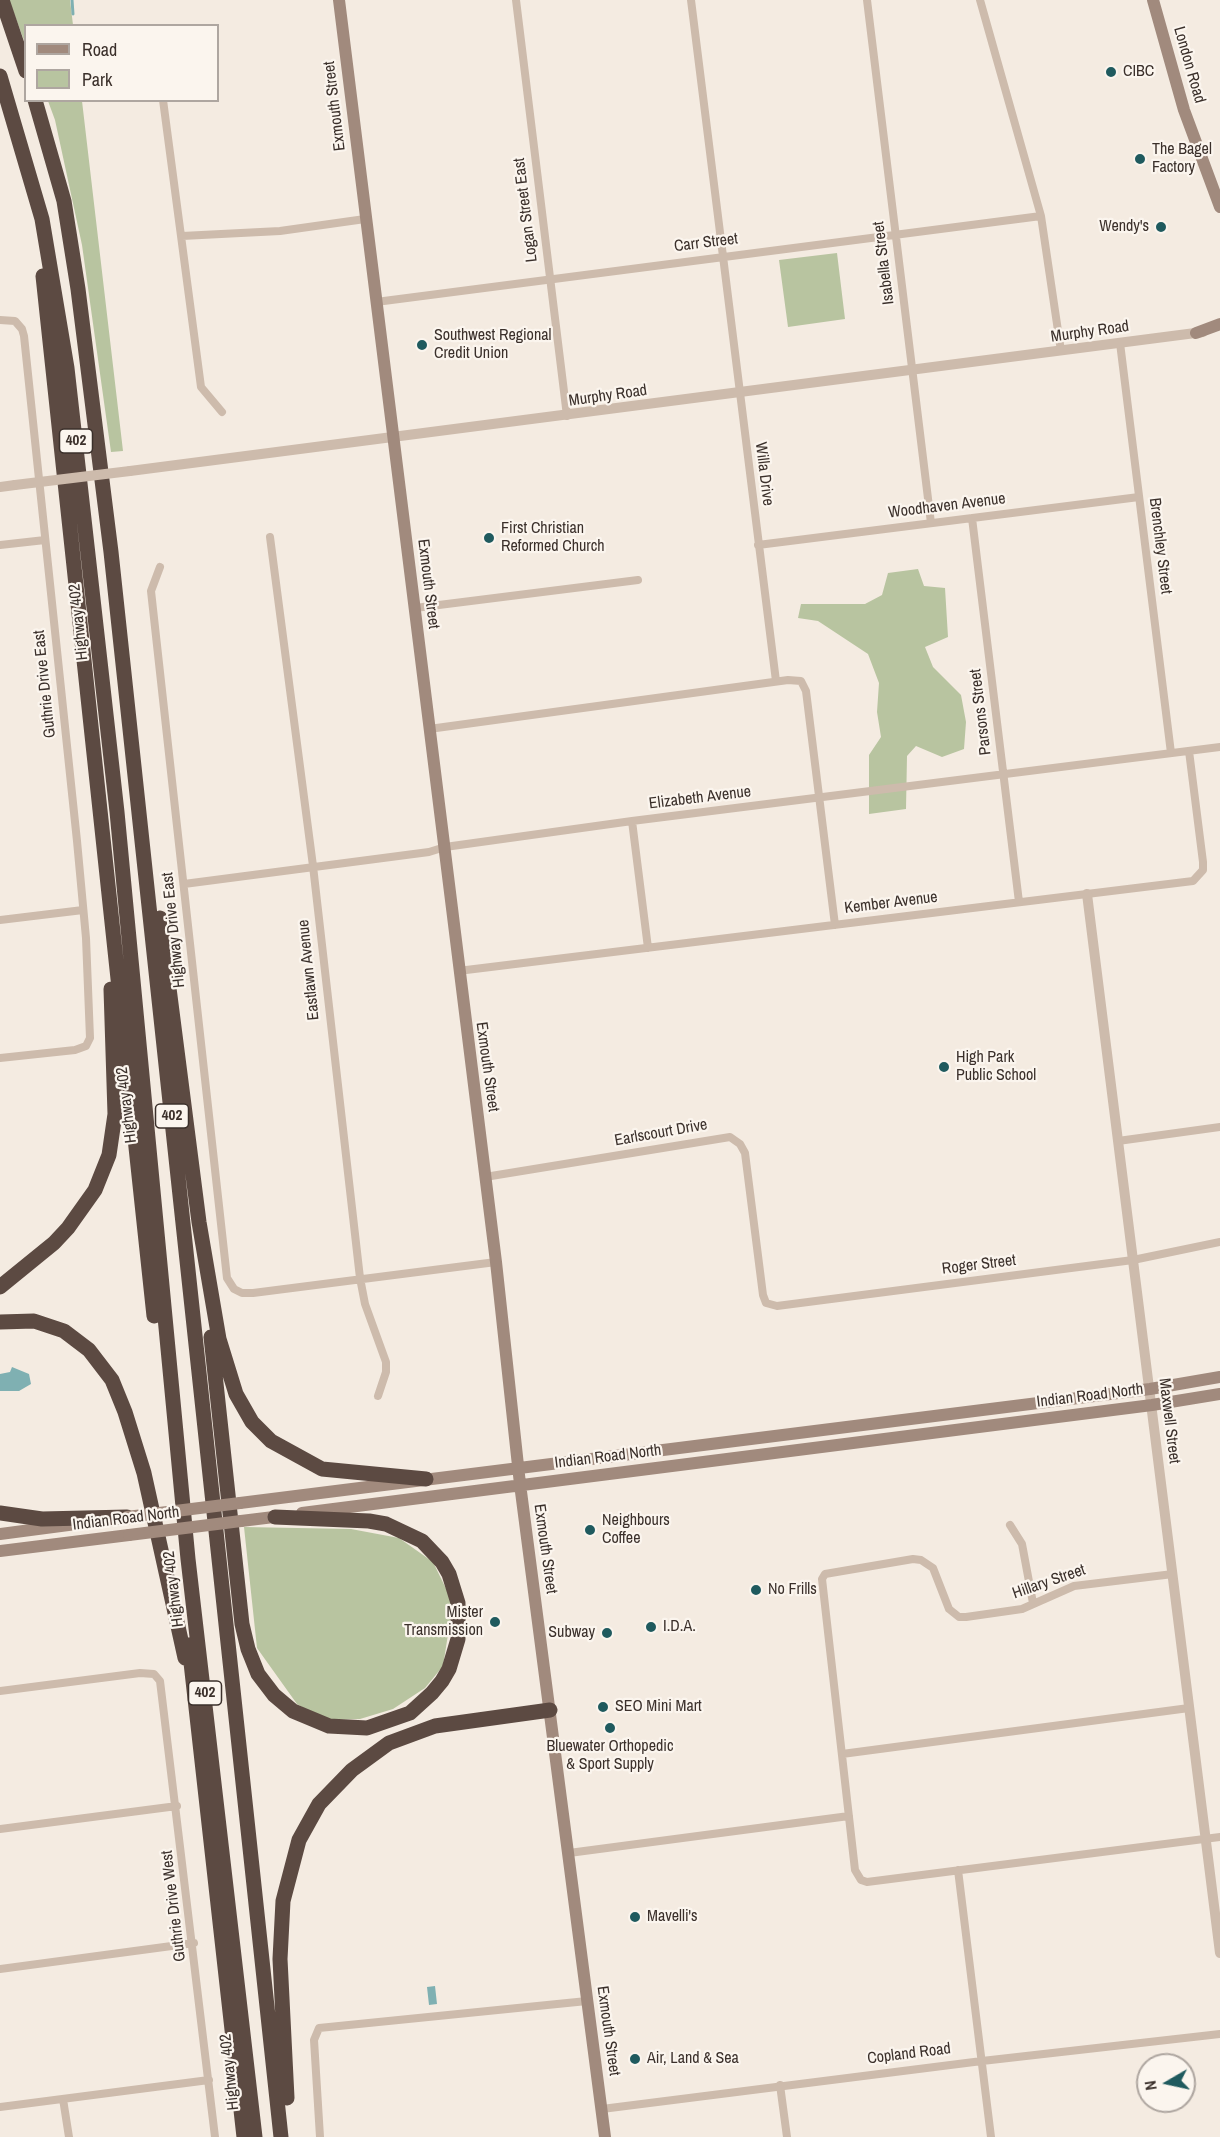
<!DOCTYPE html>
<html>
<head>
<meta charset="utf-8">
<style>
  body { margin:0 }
  #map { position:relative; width:1220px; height:2137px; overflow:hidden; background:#f4ebe1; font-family:"Archivo Narrow",sans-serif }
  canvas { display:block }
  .legend { position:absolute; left:24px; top:24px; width:195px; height:78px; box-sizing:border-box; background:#fbf5ee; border:2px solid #aea6a0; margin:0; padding:8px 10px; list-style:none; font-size:18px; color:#3b302b }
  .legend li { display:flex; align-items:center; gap:12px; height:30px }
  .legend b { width:30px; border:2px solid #aea6a0 }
  .north { position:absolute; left:1136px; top:2053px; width:60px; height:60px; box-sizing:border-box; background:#fbf5ee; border:2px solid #aea6a0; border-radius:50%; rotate:261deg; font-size:16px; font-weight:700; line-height:24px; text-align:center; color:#3b302b }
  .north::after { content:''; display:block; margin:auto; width:21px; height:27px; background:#1f5a5e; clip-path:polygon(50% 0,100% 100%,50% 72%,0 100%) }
</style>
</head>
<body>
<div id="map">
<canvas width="1220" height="2137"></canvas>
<ul class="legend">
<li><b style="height:8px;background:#a18a7d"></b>Road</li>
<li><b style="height:16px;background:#b8c4a0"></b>Park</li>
</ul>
<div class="north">N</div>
</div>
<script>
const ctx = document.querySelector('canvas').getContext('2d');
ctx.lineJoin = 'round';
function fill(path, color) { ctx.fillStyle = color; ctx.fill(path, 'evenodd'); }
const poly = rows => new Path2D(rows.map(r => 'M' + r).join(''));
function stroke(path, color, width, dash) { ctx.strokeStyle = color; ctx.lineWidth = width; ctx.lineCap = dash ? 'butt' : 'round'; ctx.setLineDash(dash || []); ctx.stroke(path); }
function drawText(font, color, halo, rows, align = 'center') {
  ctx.font = font + ' "Archivo Narrow",sans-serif'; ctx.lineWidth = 4.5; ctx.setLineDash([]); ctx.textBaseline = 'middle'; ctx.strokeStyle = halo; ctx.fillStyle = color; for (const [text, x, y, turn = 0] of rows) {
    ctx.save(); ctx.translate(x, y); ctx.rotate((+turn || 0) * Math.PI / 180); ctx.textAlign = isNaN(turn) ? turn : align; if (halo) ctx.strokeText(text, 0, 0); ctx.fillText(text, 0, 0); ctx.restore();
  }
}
const green = poly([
  [9,0,70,0,73,25,26,26,25,43],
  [48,101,82,101,123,451,111,452,82,245,55,120],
  [837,253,845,319,788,327,779,260],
  [918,569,924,586,945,588,948,637,925,647,933,667,961,695,966,722,964,749,942,757,916,746,907,756,906,809,869,814,869,755,881,737,877,712,879,683,868,654,818,621,798,618,801,604,865,604,882,595,888,573],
  [244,1527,351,1529,399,1538,433,1562,453,1603,443,1666,425,1688,393,1709,360,1719,323,1720,297,1704,257,1648]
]);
const water = poly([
  [12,1367,29,1374,31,1384,19,1391,0,1391,0,1374,10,1372],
  [435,1986,437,2004,429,2005,427,1987]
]);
const stream = poly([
  [72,0,73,14]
]);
const minor = poly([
  [516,0,567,416],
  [691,0,776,681],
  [867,0,931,523],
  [980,0,1041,216,1061,351],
  [163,100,201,387,222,412],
  [182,236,280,231,365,219],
  [376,302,1041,216],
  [0,320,15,321,22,329,24,336,77,841,86,938,90,1038,86,1046,75,1050,0,1058],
  [1120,343,1171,753],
  [972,518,1019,902],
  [270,537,313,866,360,1278,365,1304,386,1362,386,1372,378,1396],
  [0,545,45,540],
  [758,545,1139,497],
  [160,567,151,591,227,1278,234,1289,242,1293,253,1293,496,1262],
  [415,608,638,580],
  [429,729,788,680,801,681,806,691,835,925],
  [632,821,648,948],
  [184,884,429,852,445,847,632,821,1220,747],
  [0,920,83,910],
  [458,971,1193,881,1203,870,1203,862,1189,751],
  [1118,1141,1220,1127],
  [485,1177,730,1137,740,1144,745,1153,763,1295,766,1303,777,1306,1133,1260,1220,1242],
  [1010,1525,1022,1544,1033,1603],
  [1173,1574,1074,1586,1022,1609,966,1617,959,1617,949,1609,933,1568,921,1560,913,1559,825,1574,822,1579,855,1870,861,1880,867,1882,1220,1837],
  [0,1691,140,1673,154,1674,160,1681,215,2137],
  [842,1754,1189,1708],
  [0,1829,177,1806],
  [569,1853,849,1816],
  [958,1870,991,2137],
  [0,1969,194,1943],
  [780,2085,787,2137],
  [63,2099,69,2137],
  [0,2107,209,2080],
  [602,2109,982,2061,1220,2034],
  [320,2137,314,2040,319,2028,587,2001]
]);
const tertiary = poly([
  [130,471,1203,332],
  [0,487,15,485],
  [1087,894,1220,1953]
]);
const secondary = poly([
  [339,0,496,1262,520,1484,605,2137],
  [1153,0,1184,110,1220,207],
  [1196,333,1220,324],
  [240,1503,1150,1389,1220,1377],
  [302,1513,1152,1405,1220,1394],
  [241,1521,282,1516],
  [0,1534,76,1524],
  [0,1551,129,1535]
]);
const motorway = poly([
  [2,0,26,71],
  [0,76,42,219,67,368,117,812,188,1559,255,2137],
  [35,100,64,201,78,289,111,552,281,2137],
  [43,276,154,1316],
  [160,918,199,1222,219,1339,236,1394,252,1422,271,1441,322,1469,426,1479],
  [0,1287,54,1243,68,1228,95,1190,109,1155,115,1114,111,989],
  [0,1322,34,1321,64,1331,89,1350,112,1380,125,1412,144,1473,185,1658],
  [211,1337,242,1624,248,1649,258,1674,274,1695,293,1711,329,1726,367,1728,410,1713,432,1693,442,1681,449,1669,458,1639,458,1603,449,1574,442,1562,422,1541,386,1524,369,1521,275,1517],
  [0,1513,42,1519,127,1517],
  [189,1645,244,2137],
  [287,2098,280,1959,283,1901,299,1840,319,1804,352,1770,389,1743,435,1726,550,1710]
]);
const tertiaryBridge = poly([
  [15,485,130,471]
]);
const secondaryBridge = poly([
  [127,1517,240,1503],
  [129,1535,241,1521]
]);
const markers = [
  [1111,72,6,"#1f5a5e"],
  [1140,159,6,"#1f5a5e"],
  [1161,227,6,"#1f5a5e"],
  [422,345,6,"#1f5a5e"],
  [489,538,6,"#1f5a5e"],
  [944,1067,6,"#1f5a5e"],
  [590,1530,6,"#1f5a5e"],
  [756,1590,6,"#1f5a5e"],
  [495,1622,6,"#1f5a5e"],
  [651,1627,6,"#1f5a5e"],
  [607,1633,6,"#1f5a5e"],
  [603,1707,6,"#1f5a5e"],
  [610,1728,6,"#1f5a5e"],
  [635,1917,6,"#1f5a5e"],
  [635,2059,6,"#1f5a5e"]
];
const shields = [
  [76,441,33],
  [172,1116,33],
  [205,1693,33]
];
const shieldNames = [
  ["402",76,441],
  ["402",172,1116],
  ["402",205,1693]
];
const streetNames = [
  ["London Road",1189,65,74],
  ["Exmouth Street",335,106,-97],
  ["Logan Street East",526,210,-97],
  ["Carr Street",706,243,-7],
  ["Isabella Street",884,263,-97],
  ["Murphy Road",1090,332,-8],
  ["Murphy Road",608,396,-8],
  ["Willa Drive",764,474,83],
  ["Woodhaven Avenue",947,506,-7],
  ["Brenchley Street",1160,546,83],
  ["Exmouth Street",428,584,83],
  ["Highway 402",79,622,-96],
  ["Guthrie Drive East",45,684,-96],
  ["Parsons Street",981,712,-97],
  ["Elizabeth Avenue",700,798,-7],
  ["Kember Avenue",891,903,-7],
  ["Highway Drive East",174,930,-96],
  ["Eastlawn Avenue",309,970,-96],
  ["Exmouth Street",487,1067,82],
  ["Highway 402",127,1105,-97],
  ["Earlscourt Drive",661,1133,-10],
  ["Roger Street",979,1265,-7],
  ["Indian Road North",1090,1396,-7],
  ["Maxwell Street",1169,1421,83],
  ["Indian Road North",608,1457,-7],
  ["Indian Road North",126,1519,-7],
  ["Exmouth Street",545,1549,82],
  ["Hillary Street",1049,1582,-19],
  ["Highway 402",174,1589,-97],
  ["Guthrie Drive West",174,1906,-97],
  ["Exmouth Street",608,2031,82],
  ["Copland Road",909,2054,-7],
  ["Highway 402",230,2072,-96]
];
const poiNames = [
  ["CIBC",1123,72],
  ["The Bagel",1152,150],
  ["Factory",1152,168],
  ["Wendy's",1149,227,"right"],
  ["Southwest Regional",434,336],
  ["Credit Union",434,354],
  ["First Christian",501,529],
  ["Reformed Church",501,547],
  ["High Park",956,1058],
  ["Public School",956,1076],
  ["Neighbours",602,1521],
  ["Coffee",602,1539],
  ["No Frills",768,1590],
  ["Mister",483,1613,"right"],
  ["Transmission",483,1631,"right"],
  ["I.D.A.",663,1627],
  ["Subway",595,1633,"right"],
  ["SEO Mini Mart",615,1707],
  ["Bluewater Orthopedic",610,1747,"center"],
  ["& Sport Supply",610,1765,"center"],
  ["Mavelli's",647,1917],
  ["Air, Land & Sea",647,2059]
];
fill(green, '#b8c4a0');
fill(water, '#7fb0b2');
stroke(stream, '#7fb0b2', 3);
stroke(minor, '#cdbbac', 8);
stroke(tertiary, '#cdbbac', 10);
stroke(secondary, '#a18a7d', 12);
stroke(motorway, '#5c4a42', 15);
stroke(tertiaryBridge, '#cdbbac', 10);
stroke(secondaryBridge, '#a18a7d', 12);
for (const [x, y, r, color] of markers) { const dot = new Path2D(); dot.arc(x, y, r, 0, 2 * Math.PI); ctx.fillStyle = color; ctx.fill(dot); stroke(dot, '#fbf5ee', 2); }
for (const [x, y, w] of shields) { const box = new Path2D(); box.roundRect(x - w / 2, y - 12, w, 24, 4.5); ctx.fillStyle = '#fbf5ee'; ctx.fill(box); stroke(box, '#3b302b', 1.5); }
drawText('bold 15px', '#3b302b', null, shieldNames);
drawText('16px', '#3b302b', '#fbf5ee', streetNames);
drawText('16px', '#3b302b', '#fbf5ee', poiNames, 'left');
</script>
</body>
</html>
